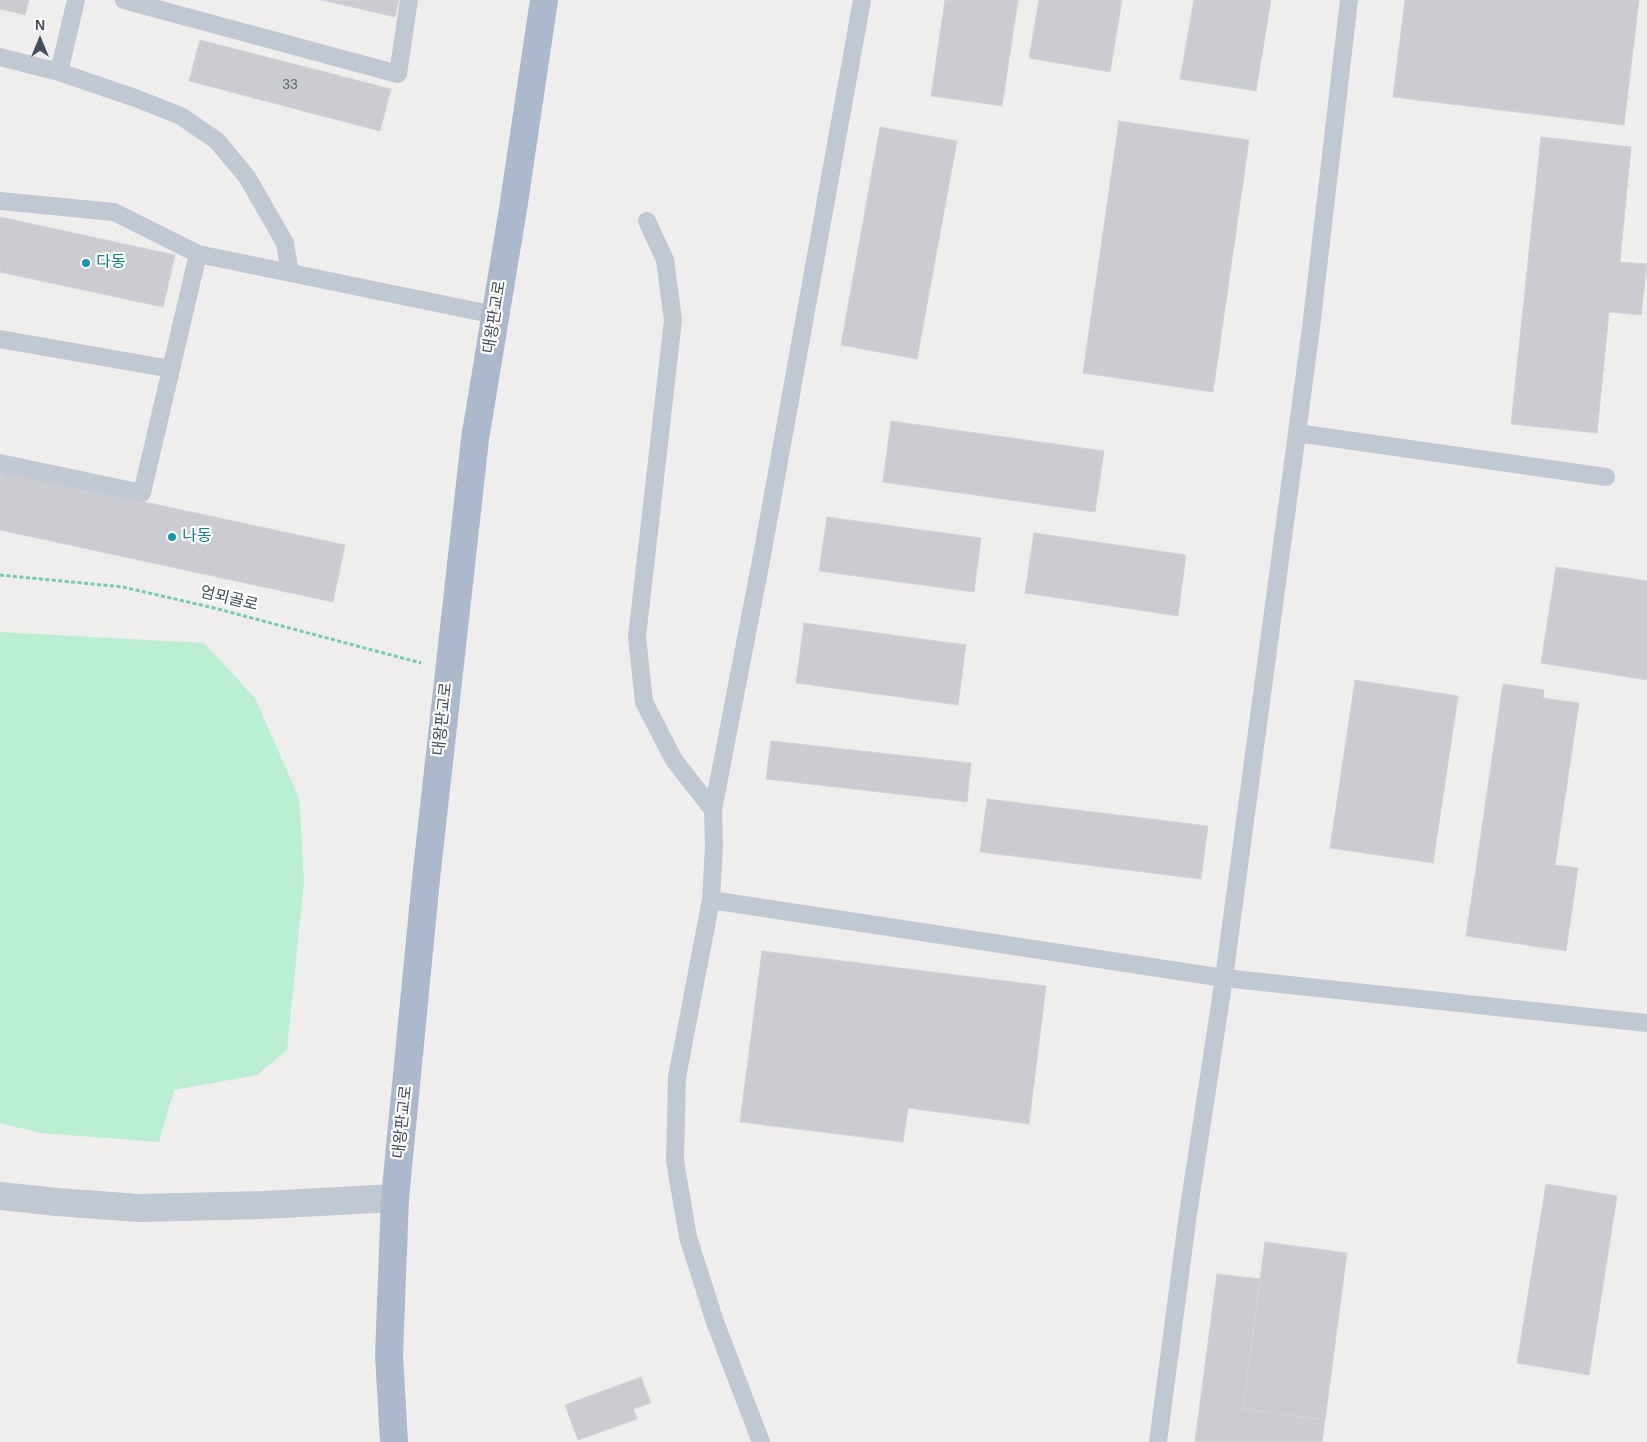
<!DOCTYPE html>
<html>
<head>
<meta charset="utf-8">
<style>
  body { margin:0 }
  #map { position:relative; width:1647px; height:1442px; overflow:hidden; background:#f0eded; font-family:Helvetica,sans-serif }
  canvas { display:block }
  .north { position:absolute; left:15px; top:15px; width:50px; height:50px; -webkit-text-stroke:4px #fff; paint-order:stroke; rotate:0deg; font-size:14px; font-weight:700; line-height:20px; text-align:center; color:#454e5b }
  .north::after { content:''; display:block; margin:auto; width:18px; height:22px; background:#454e5b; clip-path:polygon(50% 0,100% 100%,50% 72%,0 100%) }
</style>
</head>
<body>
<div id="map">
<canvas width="1647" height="1442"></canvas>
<div class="north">N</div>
</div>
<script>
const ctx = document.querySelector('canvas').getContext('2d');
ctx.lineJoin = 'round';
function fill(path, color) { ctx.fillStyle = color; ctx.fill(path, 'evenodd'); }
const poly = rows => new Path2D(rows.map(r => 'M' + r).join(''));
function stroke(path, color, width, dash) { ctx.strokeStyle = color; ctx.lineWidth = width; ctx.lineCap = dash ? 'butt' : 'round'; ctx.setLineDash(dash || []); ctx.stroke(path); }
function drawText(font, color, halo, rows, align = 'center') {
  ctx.font = font + ' Helvetica,"Noto Sans KR",sans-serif'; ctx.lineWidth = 4.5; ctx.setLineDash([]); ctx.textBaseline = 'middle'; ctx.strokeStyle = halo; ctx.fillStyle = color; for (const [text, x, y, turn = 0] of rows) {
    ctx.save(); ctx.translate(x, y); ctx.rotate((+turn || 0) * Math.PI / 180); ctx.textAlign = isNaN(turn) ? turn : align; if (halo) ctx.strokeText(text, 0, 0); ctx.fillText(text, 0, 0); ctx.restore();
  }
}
const green = poly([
  [0,632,204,643,255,698,299,798,304,881,287,1050,257,1075,174,1090,159,1142,40,1133,0,1123]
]);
const building = poly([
  [0,0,29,0,25,15,0,9,0,0],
  [322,0,399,0,395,17,322,0],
  [945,0,1018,0,1002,106,931,96,945,0],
  [1039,0,1122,0,1110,72,1029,58,1039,0],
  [1194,0,1271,0,1256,91,1180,79,1194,0],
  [1405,0,1639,0,1624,125,1393,97,1405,0],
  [200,40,391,89,380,131,189,81,200,40],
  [1119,121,1249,140,1213,392,1083,373,1119,121],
  [880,127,957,141,917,359,841,345,880,127],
  [1541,137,1631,147,1620,262,1647,264,1641,315,1609,312,1597,433,1511,424,1541,137],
  [0,217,175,255,163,307,0,272,0,217],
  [891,421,1104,451,1095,512,883,482,891,421],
  [0,471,345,545,333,602,0,530,0,471],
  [827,517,981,538,974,592,819,571,827,517],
  [1034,533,1186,555,1178,616,1025,593,1034,533],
  [1556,567,1647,581,1647,680,1541,663,1556,567],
  [804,623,966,645,958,705,796,683,804,623],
  [1355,680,1458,696,1433,863,1330,848,1355,680],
  [1503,684,1544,690,1543,698,1579,703,1555,865,1578,868,1566,951,1466,936,1503,684],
  [771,741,971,763,967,802,766,779,771,741],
  [987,799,1208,826,1201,879,980,852,987,799],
  [762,951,1046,986,1029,1124,908,1108,903,1142,740,1122,762,951],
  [1546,1184,1617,1196,1589,1375,1517,1363,1546,1184],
  [1265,1242,1347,1253,1325,1420,1243,1409,1265,1242],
  [1217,1274,1260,1279,1243,1409,1325,1420,1322,1442,1195,1442,1217,1274],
  [641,1377,651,1403,633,1409,637,1419,578,1440,565,1405,641,1377]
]);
const path = poly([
  [0,575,123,587,218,609,421,663]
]);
const lane = poly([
  [124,0,398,74,409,0],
  [862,0,763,550,713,810,714,847,711,900,1224,978,1647,1023],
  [0,57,59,72,76,0],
  [59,72,138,99,181,116,217,141,247,177,285,243,290,272],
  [0,201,114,212,198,254,495,315],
  [647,221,665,260,673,320,637,637,644,702,674,760,713,810],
  [0,339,171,369],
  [1297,433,1606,477],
  [0,463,142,493,198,254],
  [711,900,677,1077,675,1161,688,1237,715,1322,761,1442],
  [1158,1442,1188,1214,1224,978,1297,433,1311,328,1349,0]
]);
const street = poly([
  [0,1196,57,1202,139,1208,263,1205,395,1198]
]);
const primary = poly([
  [394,1442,389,1355,395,1198,426,879,475,439,513,209,544,0]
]);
const markers = [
  [86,263,5,"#0f9aa8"],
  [172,537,5,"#0f9aa8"]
];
const numberNames = [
  ["33",290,85]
];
const cultureNames = [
  ["다동",96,263],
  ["나동",182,537]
];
const streetNames = [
  ["대왕판교로",495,317,-81],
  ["엄뫼골로",229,599,14],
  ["대왕판교로",443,719,-84],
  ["대왕판교로",403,1122,-84]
];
fill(green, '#bbefd4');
fill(building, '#caccd2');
stroke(building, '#d1d3d9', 1);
stroke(path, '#72cdaa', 3, [4, 2.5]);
stroke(lane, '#c0c8d3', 18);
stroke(street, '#c0c8d3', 28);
stroke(primary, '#acb9cd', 28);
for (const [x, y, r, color] of markers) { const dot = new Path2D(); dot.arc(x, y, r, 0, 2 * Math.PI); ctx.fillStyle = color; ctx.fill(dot); stroke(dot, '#fff', 2); }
drawText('14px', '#666e79', null, numberNames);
drawText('16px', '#0d838f', '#fff', cultureNames, 'left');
drawText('16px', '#454e5b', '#fff', streetNames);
</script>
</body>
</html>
